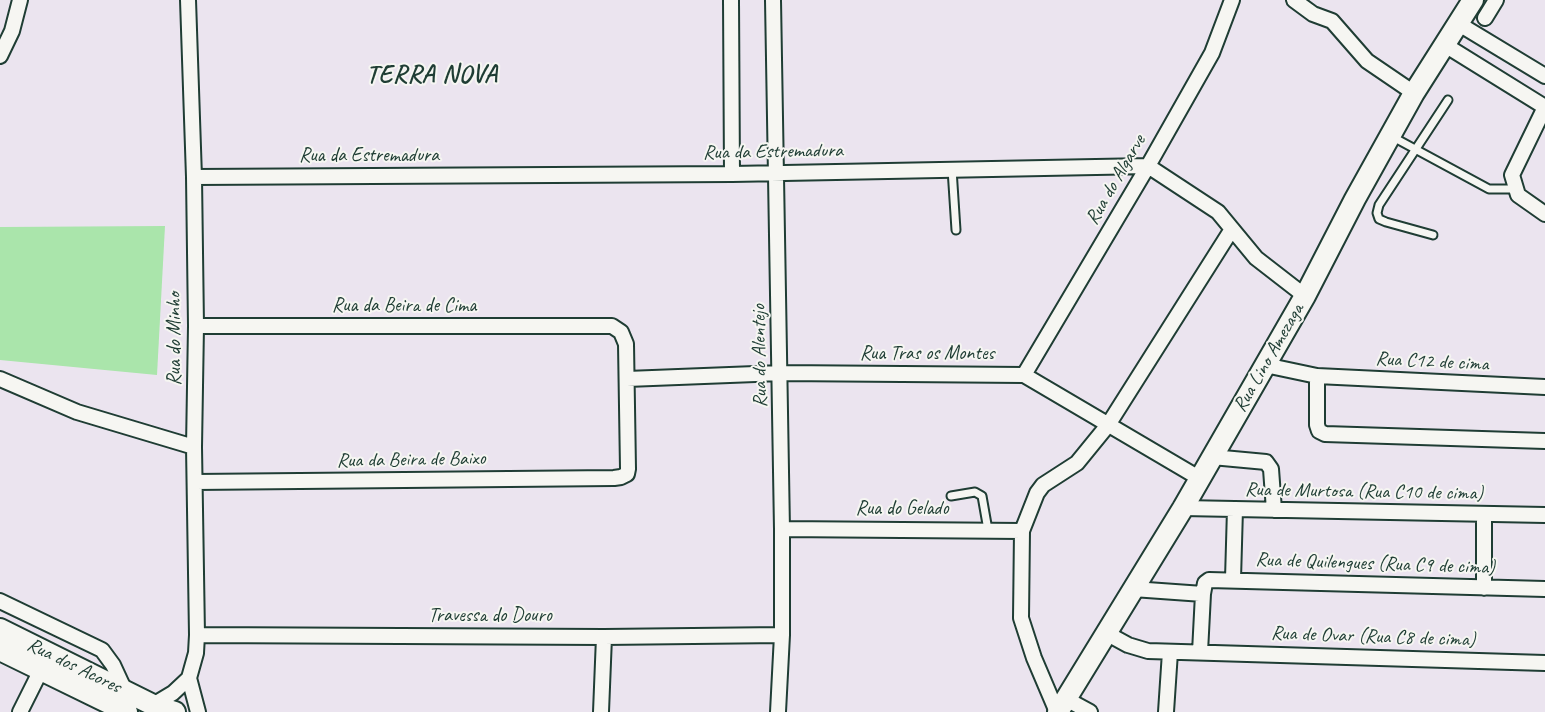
<!DOCTYPE html>
<html>
<head>
<meta charset="utf-8">
<style>
  body { margin:0 }
  canvas { display:block; background:#ebe4ef }
</style>
</head>
<body>
<canvas width="1545" height="712"></canvas>
<script>
const ctx = document.querySelector('canvas').getContext('2d');
ctx.lineJoin = 'round';
function fill(path, color) { ctx.fillStyle = color; ctx.fill(path, 'evenodd'); }
const poly = rows => new Path2D(rows.map(r => 'M' + r).join(''));
function stroke(path, color, width, dash) { ctx.strokeStyle = color; ctx.lineWidth = width; ctx.lineCap = dash ? 'butt' : 'round'; ctx.setLineDash(dash || []); ctx.stroke(path); }
function drawText(font, color, halo, rows, align = 'center') {
  ctx.font = font + ' Caveat,sans-serif'; ctx.lineWidth = 4; ctx.setLineDash([]); ctx.textBaseline = 'middle'; ctx.strokeStyle = halo; ctx.fillStyle = color; for (const [text, x, y, turn = 0] of rows) {
    ctx.save(); ctx.translate(x, y); ctx.rotate((+turn || 0) * Math.PI / 180); ctx.textAlign = isNaN(turn) ? turn : align; if (halo) ctx.strokeText(text, 0, 0); ctx.fillText(text, 0, 0); ctx.restore();
  }
}
const green = poly([
  [165,226,157,375,0,360,0,227]
]);
const lane = poly([
  [1391,136,1489,189,1515,189],
  [952,169,956,230],
  [1433,235,1386,222,1379,219,1377,213,1379,205,1448,100],
  [951,496,975,492,982,496,988,530]
]);
const street = poly([
  [731,0,732,174],
  [773,0,782,529,782,635,778,712],
  [1294,0,1313,14,1332,21,1367,61,1414,93],
  [1485,18,1496,0],
  [1459,24,1545,76],
  [1445,45,1545,107,1512,175,1518,195,1545,214],
  [0,56,12,31,20,0],
  [194,177,732,174,1148,166,1218,212,1256,258,1305,296],
  [1265,365,1317,376,1545,387],
  [1024,375,1148,166,1212,53,1232,0],
  [1317,376,1317,425,1319,431,1325,434,1545,441],
  [0,379,77,412,194,447],
  [627,379,781,373,1024,375,1199,478],
  [1212,457,1266,462,1271,469,1274,510],
  [195,482,614,478,621,477,627,474,628,469,626,344,621,332,612,326,196,326],
  [1183,508,1545,515],
  [782,529,1022,531],
  [1233,579,1235,509],
  [1484,588,1484,514],
  [1133,589,1203,594],
  [0,601,102,650,113,665,125,691],
  [1106,633,1128,645,1148,651,1545,663],
  [197,635,604,637,782,635],
  [1200,652,1203,594,1205,583,1209,580,1545,589],
  [189,678,198,712],
  [1066,699,1090,712],
  [153,705,173,693,189,678,196,653,197,635,194,447,196,326,194,177,188,0],
  [20,712,41,670],
  [601,712,604,637],
  [1057,712,1034,658,1021,618,1022,531,1037,493,1043,485,1077,463,1108,425,1232,229],
  [1166,712,1170,652]
]);
const secondary = poly([
  [0,629,153,705,175,712],
  [0,650,127,712],
  [1058,712,1183,508,1305,296,1355,199,1414,93,1473,0]
]);
const streetNames = [
  ["Rua da Estremadura",773,152,-1],
  ["Rua da Estremadura",369,156],
  ["Rua do Algarve",1116,180,-60],
  ["Rua da Beira de Cima",404,306],
  ["Rua do Minho",175,339,-90],
  ["Rua Tras os Montes",927,354],
  ["Rua do Alentejo",760,356,-91],
  ["Rua Lino Amezaga",1269,358,-60],
  ["Rua C12 de cima",1432,362,3],
  ["Rua da Beira de Baixo",411,460,-1],
  ["Rua de Murtosa (Rua C10 de cima)",1364,492,1],
  ["Rua do Gelado",902,509],
  ["Rua de Quilengues (Rua C9 de cima)",1375,564,2],
  ["Travessa do Douro",490,616],
  ["Rua de Ovar (Rua C8 de cima)",1373,637,2],
  ["Rua dos Acores",74,666,26]
];
const districtNames = [
  ["TERRA NOVA",432,75]
];
fill(green, '#aae5ab');
stroke(lane, '#1f3d34', 11);
stroke(street, '#1f3d34', 18);
stroke(secondary, '#1f3d34', 24);
stroke(lane, '#f6f6f2', 7);
stroke(street, '#f6f6f2', 14);
stroke(secondary, '#f6f6f2', 20);
drawText('20px', '#1f3d34', '#f6f6f2', streetNames);
ctx.letterSpacing = '1px';
drawText('bold 25px', '#1f3d34', '#f6f6f2', districtNames);
ctx.letterSpacing = '0px';
</script>
</body>
</html>
